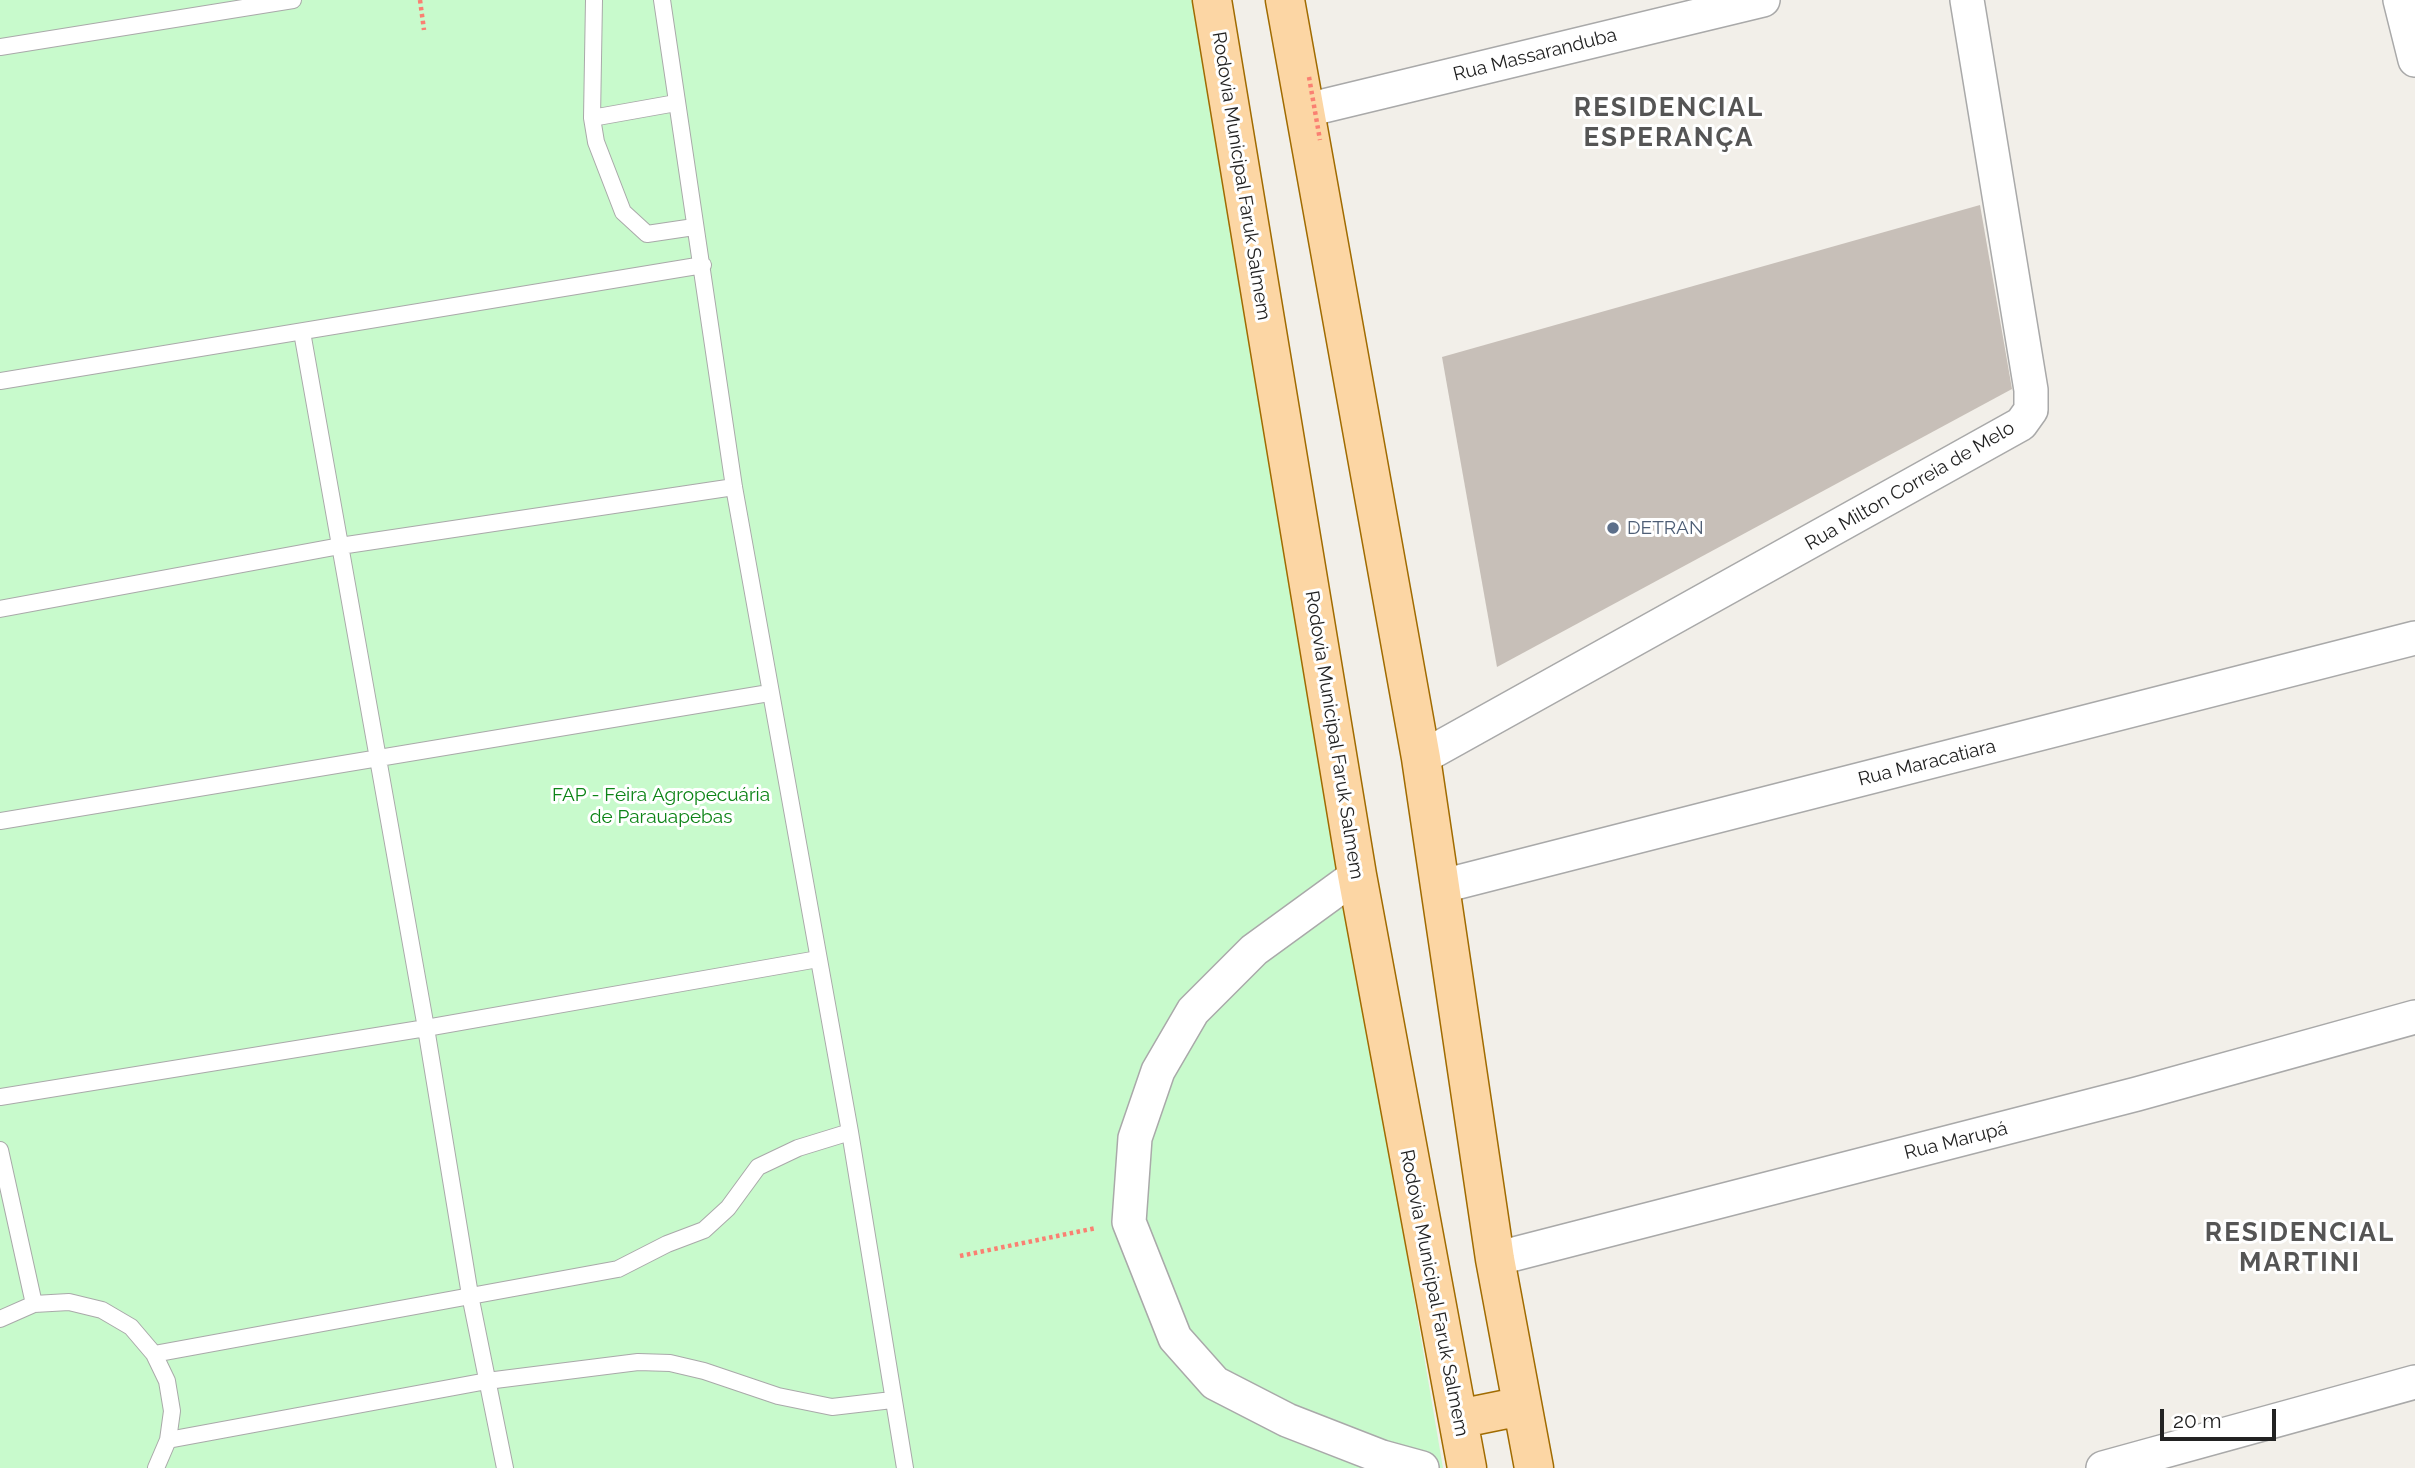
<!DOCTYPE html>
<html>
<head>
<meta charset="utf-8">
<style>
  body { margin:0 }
  #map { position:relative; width:2415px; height:1468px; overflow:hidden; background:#f2efe9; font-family:Raleway,sans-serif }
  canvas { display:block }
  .scale { position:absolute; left:2160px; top:1409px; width:116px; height:32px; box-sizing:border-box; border:4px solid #222; border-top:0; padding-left:9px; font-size:21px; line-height:24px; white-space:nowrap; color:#222; -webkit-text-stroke:5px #fff; paint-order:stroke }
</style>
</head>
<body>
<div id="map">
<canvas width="2415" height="1468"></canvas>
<div class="scale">20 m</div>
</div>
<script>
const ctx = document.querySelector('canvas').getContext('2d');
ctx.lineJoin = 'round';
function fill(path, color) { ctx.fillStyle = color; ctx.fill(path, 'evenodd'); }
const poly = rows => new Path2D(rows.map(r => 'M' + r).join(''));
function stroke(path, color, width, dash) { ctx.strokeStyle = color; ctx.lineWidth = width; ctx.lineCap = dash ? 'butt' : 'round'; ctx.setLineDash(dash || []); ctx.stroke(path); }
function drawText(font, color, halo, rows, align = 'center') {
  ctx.font = font + ' Raleway,sans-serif'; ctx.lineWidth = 6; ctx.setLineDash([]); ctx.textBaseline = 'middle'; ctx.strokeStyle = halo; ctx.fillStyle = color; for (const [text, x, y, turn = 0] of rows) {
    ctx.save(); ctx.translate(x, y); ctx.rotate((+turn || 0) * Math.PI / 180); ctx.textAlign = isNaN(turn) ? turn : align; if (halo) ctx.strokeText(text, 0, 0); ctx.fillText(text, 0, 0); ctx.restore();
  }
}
const park = poly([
  [0,0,1194,0,1443,1468,0,1468]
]);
const building = poly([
  [1980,205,2012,389,1497,667,1442,357]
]);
const path = poly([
  [420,0,424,30],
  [960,1256,1096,1228]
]);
const service = poly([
  [594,0,592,118,596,142,623,212,647,234,694,227],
  [662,0,734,487,850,1132,905,1468],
  [0,47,293,0],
  [592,118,676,103],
  [302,332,426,1028,470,1295,505,1468],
  [0,381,703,265],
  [0,609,340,546,734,487],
  [0,821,769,693],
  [0,1097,426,1028,818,959],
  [0,1150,34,1304],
  [0,1319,34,1304,69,1302,102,1310,131,1327,154,1354,167,1381,172,1411,168,1440,156,1468],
  [154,1354,618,1269,667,1244,704,1230,728,1208,758,1167,798,1148,850,1132],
  [168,1440,487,1381,638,1362,670,1363,704,1371,778,1396,832,1407,892,1400]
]);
const minor = poly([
  [2400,0,2415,60],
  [1307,110,1763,0],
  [1421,758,2021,424,2031,410,2031,390,1967,0],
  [1357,875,1254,950,1193,1011,1158,1071,1135,1138,1129,1222,1175,1338,1215,1383,1287,1420,1382,1457,1422,1468],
  [1439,887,2415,638],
  [1495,1259,2137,1094,2415,1017],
  [2103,1468,2415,1382]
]);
const primary = poly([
  [1212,0,1357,875,1467,1468],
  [1285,0,1421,758,1495,1259,1534,1468],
  [1458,1419,1522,1406]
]);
const pathBridge = poly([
  [1309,77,1320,140]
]);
const markers = [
  [1613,528,7,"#5c6f8a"]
];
const streetNames = [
  ["Rua Massaranduba",1535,55,-14],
  ["Rodovia Municipal Faruk Salmem",1241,176,81],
  ["Rua Milton Correia de Melo",1910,486,-30],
  ["Rodovia Municipal Faruk Salmem",1334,735,81],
  ["Rua Maracatiara",1927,763,-14],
  ["Rua Marupá",1956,1141,-14],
  ["Rodovia Municipal Faruk Salmem",1434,1293,79]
];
const serviceNames = [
  ["DETRAN",1627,528]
];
const parkNames = [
  ["FAP - Feira Agropecuária",661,795],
  ["de Parauapebas",661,817]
];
const districtNames = [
  ["RESIDENCIAL",1669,108],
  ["ESPERANÇA",1669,138],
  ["RESIDENCIAL",2300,1233],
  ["MARTINI",2300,1263]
];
fill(park, '#c8facc');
fill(building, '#c7bfb8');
stroke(service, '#a9a9a9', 18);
stroke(minor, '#a9a9a9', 36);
stroke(primary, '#a06b00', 41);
stroke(path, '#fa8072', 4.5, [3.5, 3.5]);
stroke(service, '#fff', 16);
stroke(minor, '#fff', 33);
stroke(primary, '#fcd6a4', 38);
stroke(pathBridge, '#fa8072', 4.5, [3.5, 3.5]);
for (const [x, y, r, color] of markers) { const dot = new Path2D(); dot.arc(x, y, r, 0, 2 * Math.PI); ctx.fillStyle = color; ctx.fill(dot); stroke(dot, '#fff', 2.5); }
drawText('19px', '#222', '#fff', streetNames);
drawText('19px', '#4e5e75', '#fff', serviceNames, 'left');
drawText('19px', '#0c8416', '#fff', parkNames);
ctx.letterSpacing = '2px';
drawText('bold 26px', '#555', '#fff', districtNames);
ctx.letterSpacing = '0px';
</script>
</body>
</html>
